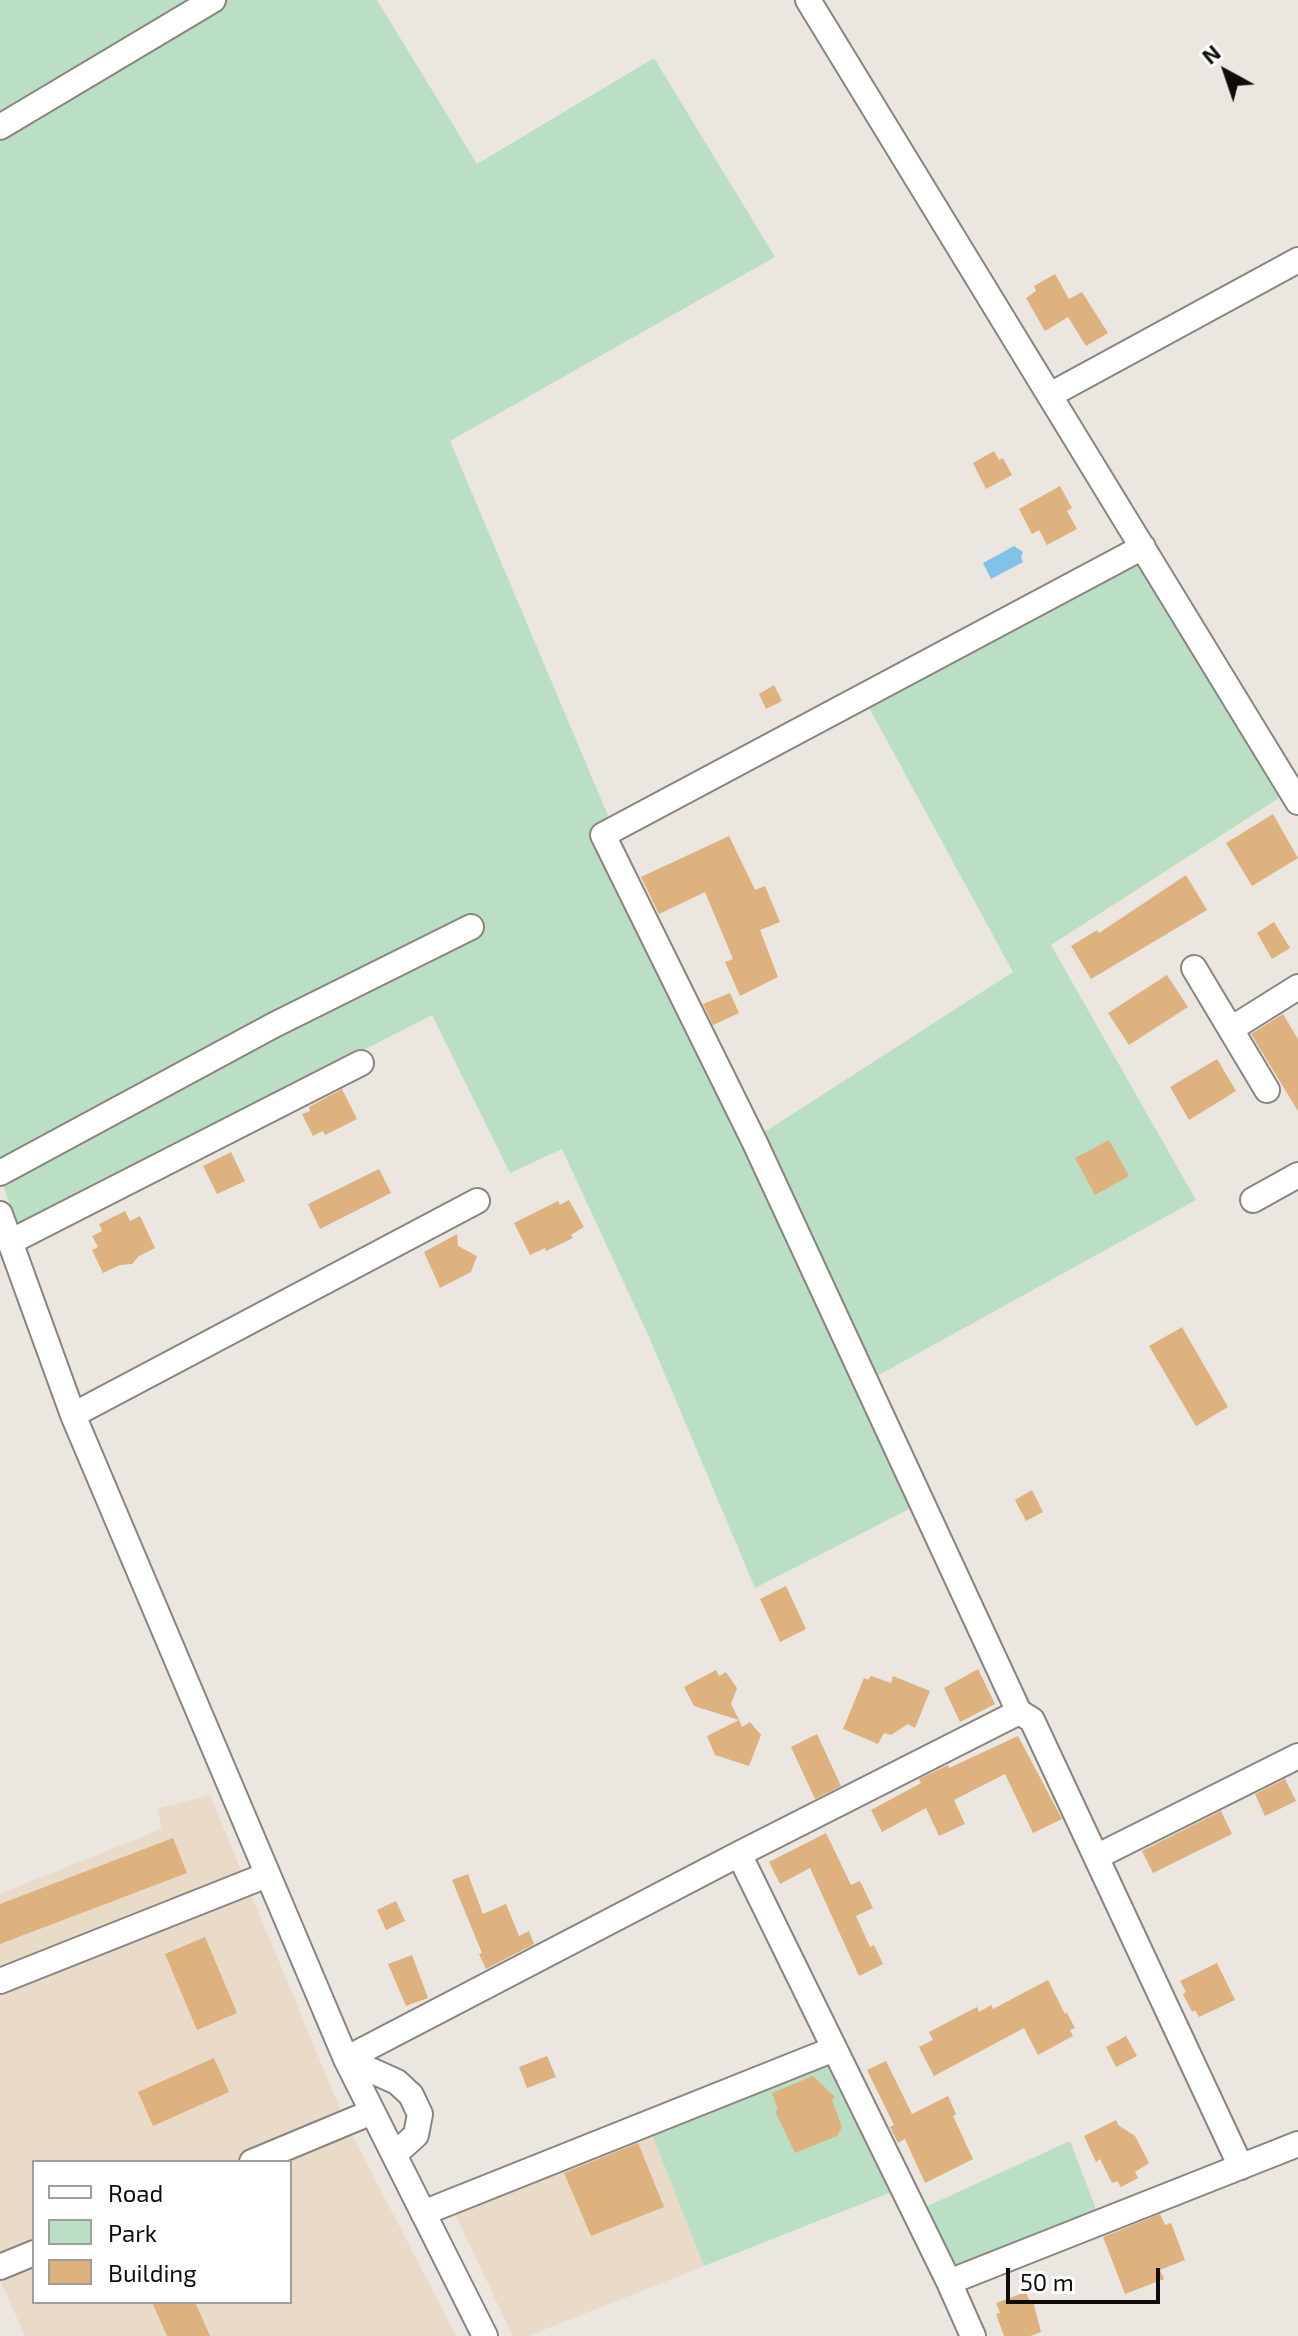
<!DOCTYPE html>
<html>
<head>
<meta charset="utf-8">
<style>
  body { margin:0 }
  #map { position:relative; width:1298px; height:2336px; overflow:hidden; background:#ebe6df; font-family:"Exo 2",sans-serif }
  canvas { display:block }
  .legend { position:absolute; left:32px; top:2160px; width:260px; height:144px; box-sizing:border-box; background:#fff; border:2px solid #9f9e9d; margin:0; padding:10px 14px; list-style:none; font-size:24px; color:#0f0d0b }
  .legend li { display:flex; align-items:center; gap:16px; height:40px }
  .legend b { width:40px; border:2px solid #9f9e9d }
  .north { position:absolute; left:1186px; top:32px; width:80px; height:80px; -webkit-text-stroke:6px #fff; paint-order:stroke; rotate:320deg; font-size:22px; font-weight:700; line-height:32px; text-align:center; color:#0f0d0b }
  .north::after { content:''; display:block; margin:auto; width:28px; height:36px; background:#0f0d0b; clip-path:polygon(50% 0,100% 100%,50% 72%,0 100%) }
  .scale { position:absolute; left:1006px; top:2268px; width:154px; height:36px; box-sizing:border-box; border:4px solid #0f0d0b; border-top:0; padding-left:10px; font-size:24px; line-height:28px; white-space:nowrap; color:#0f0d0b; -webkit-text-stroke:6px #fff; paint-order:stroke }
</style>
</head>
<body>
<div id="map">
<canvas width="1298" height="2336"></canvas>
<ul class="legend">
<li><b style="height:10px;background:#fff"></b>Road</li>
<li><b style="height:22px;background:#bbdfc4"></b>Park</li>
<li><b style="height:22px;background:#deb27e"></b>Building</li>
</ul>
<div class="north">N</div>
<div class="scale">50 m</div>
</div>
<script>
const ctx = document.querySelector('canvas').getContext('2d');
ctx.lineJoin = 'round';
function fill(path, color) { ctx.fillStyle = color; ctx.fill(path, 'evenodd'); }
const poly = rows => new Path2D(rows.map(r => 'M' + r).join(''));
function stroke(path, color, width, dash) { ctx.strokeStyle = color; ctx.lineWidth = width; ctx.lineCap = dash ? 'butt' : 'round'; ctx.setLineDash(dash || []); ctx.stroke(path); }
const industrial = poly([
  [210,1795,345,2121,456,2336,25,2336,0,2280,0,1894,162,1829,157,1809],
  [34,2162,290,2162,290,2302,34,2302],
  [651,2132,704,2266,528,2336,513,2336,453,2210]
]);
const green = poly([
  [0,0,377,0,477,164,654,58,775,257,450,441,609,818,593,830,744,1141,913,1507,755,1588,650,1339,562,1149,510,1173,432,1015,18,1227,0,1177],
  [1137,558,1279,798,1051,945,1196,1200,877,1376,763,1133,1013,972,867,704],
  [829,2061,894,2191,704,2266,651,2132],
  [1070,2141,1099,2217,952,2274,921,2209]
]);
const water = poly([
  [1014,546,1023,552,1021,557,1023,562,991,579,983,563]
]);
const building = poly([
  [1055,274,1069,299,1082,292,1108,333,1086,346,1068,317,1045,331,1026,298,1036,291,1034,286],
  [994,451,999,460,1003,458,1012,475,986,489,973,463],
  [1060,486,1072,508,1067,511,1077,529,1047,545,1039,530,1032,534,1019,509],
  [774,685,782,701,766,709,759,694],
  [1273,814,1298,858,1252,886,1226,843],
  [729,836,755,890,765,886,780,922,760,930,778,977,740,996,725,962,733,959,705,892,659,914,641,877],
  [1186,875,1207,910,1091,979,1071,946,1097,930,1099,933],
  [1274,922,1290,948,1272,959,1257,933],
  [1167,975,1188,1007,1129,1045,1108,1013],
  [730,993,739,1013,713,1025,703,1004],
  [1283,1014,1298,1039,1298,1111,1251,1034],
  [1217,1059,1236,1091,1189,1120,1170,1087],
  [342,1089,357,1119,325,1135,323,1131,313,1136,302,1114,310,1111,309,1107],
  [1109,1140,1129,1176,1095,1195,1075,1158],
  [231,1152,245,1181,217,1194,203,1166],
  [379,1169,391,1193,320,1229,308,1204],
  [569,1200,584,1227,571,1235,573,1238,546,1251,545,1248,530,1255,514,1223,558,1201,560,1205],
  [125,1211,130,1221,140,1216,155,1248,139,1256,132,1264,120,1265,103,1273,92,1250,98,1247,92,1236,102,1231,99,1224],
  [457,1234,458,1246,477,1256,471,1272,440,1288,424,1252],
  [1182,1327,1228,1407,1196,1426,1149,1346],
  [1032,1490,1043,1512,1026,1521,1015,1500],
  [786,1586,806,1629,780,1642,760,1599],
  [978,1669,995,1704,960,1722,944,1688],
  [716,1670,719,1676,726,1672,737,1688,731,1704,739,1720,694,1706,684,1687],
  [871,1676,891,1683,893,1676,930,1691,915,1728,908,1724,891,1735,884,1733,878,1744,843,1729,864,1678,868,1680],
  [739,1720,742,1727,750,1722,761,1735,749,1766,715,1755,707,1736],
  [817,1734,841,1786,815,1799,791,1747],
  [1018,1736,1062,1819,1033,1833,1005,1774,954,1800,965,1824,939,1836,926,1808,882,1832,871,1810,921,1783,919,1779,948,1765,949,1768],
  [1285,1779,1296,1801,1265,1816,1255,1794],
  [1221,1811,1232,1834,1153,1873,1142,1851],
  [826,1833,851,1885,860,1881,873,1908,856,1916,870,1947,874,1945,883,1964,859,1976,810,1868,780,1884,769,1862],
  [173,1838,187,1873,0,1944,0,1904],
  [468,1874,483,1914,506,1904,519,1936,529,1931,534,1944,486,1969,479,1954,482,1953,452,1880],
  [396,1901,405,1921,386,1930,377,1910],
  [205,1937,237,2013,197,2030,165,1954],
  [412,1955,428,1998,406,2006,388,1964],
  [1217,1963,1235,2000,1199,2017,1195,2010,1192,2012,1183,1994,1186,1992,1180,1981],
  [1048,1980,1065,2014,1067,2013,1075,2028,1070,2030,1073,2036,1038,2055,1024,2028,934,2076,919,2047,933,2040,929,2032,977,2007,979,2012,991,2005,993,2009],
  [1126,2036,1137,2056,1116,2067,1106,2047],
  [547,2056,556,2077,527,2088,519,2067],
  [214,2058,229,2092,153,2126,138,2092],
  [886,2061,912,2114,948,2096,956,2114,953,2116,973,2159,925,2183,905,2139,898,2143,890,2127,894,2125,867,2070],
  [813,2076,835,2097,832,2100,842,2127,837,2136,795,2153,775,2111,778,2110,772,2093],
  [1116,2120,1118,2125,1135,2136,1149,2163,1135,2172,1138,2178,1121,2187,1117,2181,1112,2183,1100,2159,1096,2162,1084,2136],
  [638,2143,664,2207,591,2236,564,2173],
  [1160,2214,1165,2225,1171,2223,1185,2260,1160,2270,1164,2279,1125,2294,1103,2237],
  [1026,2292,1030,2302,1033,2301,1041,2332,1030,2336,1004,2336,996,2314,1000,2313,996,2303],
  [152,2302,195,2302,210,2336,167,2336]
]);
const minor = poly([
  [808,0,1298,802],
  [0,127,213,0],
  [1050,395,1298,260],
  [1143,547,603,835,755,1143,1019,1712,1032,1720,1241,2167],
  [1194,968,1267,1090],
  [1231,1029,1298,987],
  [0,1173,274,1025,471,927],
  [1253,1200,1298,1175],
  [0,1214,73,1415,346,2059,485,2336],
  [10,1242,361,1063],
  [73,1415,477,1201],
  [739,1854,949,2282,973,2336],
  [1096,1857,1298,1756],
  [0,1981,267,1875],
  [346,2059,739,1854,1019,1712],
  [346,2059,397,2082,411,2095,420,2114,416,2135,394,2155],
  [252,2162,372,2112],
  [423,2213,834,2049],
  [0,2267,34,2253],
  [949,2282,1298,2144]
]);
fill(industrial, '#eadac8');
fill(green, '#bbdfc4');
fill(water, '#81c2e8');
fill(building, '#deb27e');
stroke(minor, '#89847f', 28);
stroke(minor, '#fff', 24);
</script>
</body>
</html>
